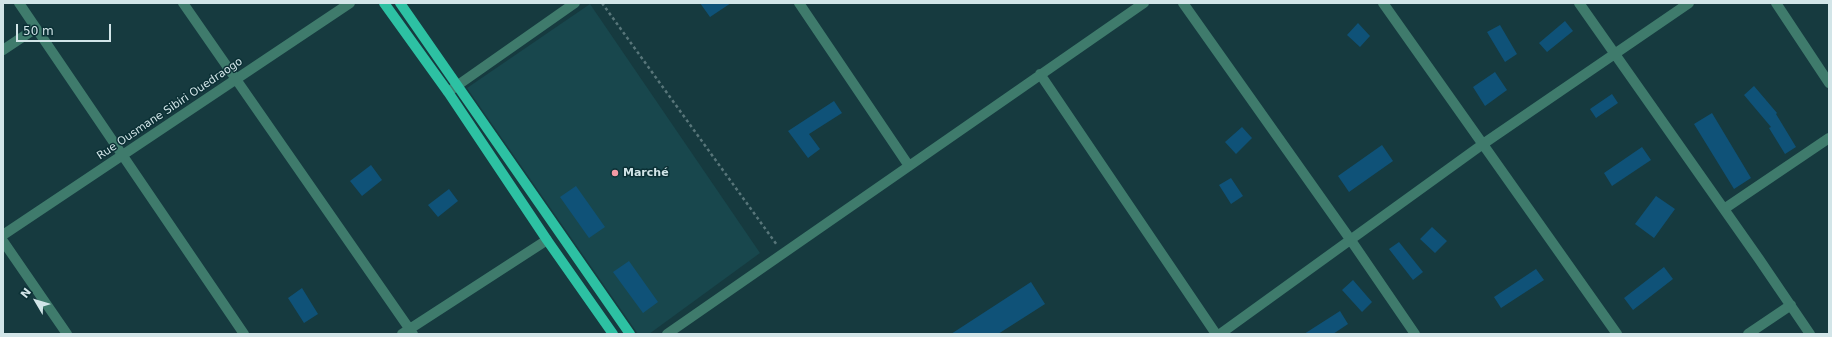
<!DOCTYPE html>
<html>
<head>
<meta charset="utf-8">
<style>
  body { margin:0 }
  #map { position:relative; width:1832px; height:337px; overflow:hidden; background:#163a3f; font-family:"DejaVu Sans",sans-serif }
  canvas { display:block }
  .frame { position:absolute; inset:0; border:4px solid #d2e5e8; pointer-events:none }
  .north { position:absolute; left:16px; top:281px; width:40px; height:40px; -webkit-text-stroke:3px #0b3035; paint-order:stroke; rotate:308deg; font-size:11px; font-weight:700; line-height:16px; text-align:center; color:#d2e5e8 }
  .north::after { content:''; display:block; margin:auto; width:14px; height:18px; background:#d2e5e8; clip-path:polygon(50% 0,100% 100%,50% 72%,0 100%) }
  .scale { position:absolute; left:16px; top:24px; width:95px; height:18px; box-sizing:border-box; border:2px solid #d2e5e8; border-top:0; padding-left:5px; font-size:12px; line-height:14px; white-space:nowrap; color:#d2e5e8; -webkit-text-stroke:3px #0b3035; paint-order:stroke }
</style>
</head>
<body>
<div id="map">
<canvas width="1832" height="337"></canvas>
<div class="frame"></div>
<div class="north">N</div>
<div class="scale">50 m</div>
</div>
<script>
const ctx = document.querySelector('canvas').getContext('2d');
ctx.lineJoin = 'round';
function fill(path, color) { ctx.fillStyle = color; ctx.fill(path, 'evenodd'); }
const poly = rows => new Path2D(rows.map(r => 'M' + r).join(''));
function stroke(path, color, width, dash) { ctx.strokeStyle = color; ctx.lineWidth = width; ctx.lineCap = dash ? 'butt' : 'round'; ctx.setLineDash(dash || []); ctx.stroke(path); }
function drawText(font, color, halo, rows, align = 'center') {
  ctx.font = font + ' "DejaVu Sans",sans-serif'; ctx.lineWidth = 3; ctx.setLineDash([]); ctx.textBaseline = 'middle'; ctx.strokeStyle = halo; ctx.fillStyle = color; for (const [text, x, y, turn = 0] of rows) {
    ctx.save(); ctx.translate(x, y); ctx.rotate((+turn || 0) * Math.PI / 180); ctx.textAlign = isNaN(turn) ? turn : align; if (halo) ctx.strokeText(text, 0, 0); ctx.fillText(text, 0, 0); ctx.restore();
  }
}
const built = poly([
  [590,4,760,253,649,334,638,334,467,88]
]);
const building = poly([
  [700,3,731,3,710,17],
  [1565,21,1573,31,1547,52,1539,43],
  [1358,23,1370,36,1360,47,1347,35],
  [1500,25,1517,54,1505,62,1487,32],
  [1495,72,1507,90,1485,106,1473,87],
  [1754,86,1777,113,1776,114,1796,147,1785,154,1769,128,1771,127,1744,95],
  [1612,94,1618,103,1596,118,1590,109],
  [834,101,842,113,809,134,820,149,808,158,788,131],
  [1712,113,1751,178,1734,189,1694,124],
  [1242,127,1252,138,1236,154,1225,142],
  [1382,145,1393,161,1349,192,1338,176],
  [1642,147,1651,160,1612,186,1604,173],
  [371,165,382,180,362,196,350,181],
  [1231,178,1243,196,1231,204,1219,185],
  [576,186,605,227,589,238,560,197],
  [449,189,458,201,438,217,428,205],
  [1656,196,1675,209,1654,238,1635,224],
  [1432,227,1447,241,1435,253,1420,239],
  [1399,242,1423,272,1413,280,1389,249],
  [629,261,658,302,643,313,613,272],
  [1664,267,1673,279,1633,310,1624,298],
  [1536,269,1544,280,1501,308,1494,297],
  [1353,280,1372,302,1362,312,1342,290],
  [1031,282,1045,304,998,334,951,334],
  [302,288,318,314,304,323,288,298],
  [1340,311,1348,324,1333,334,1304,334]
]);
const path = poly([
  [602,3,777,245]
]);
const minor = poly([
  [19,3,244,334],
  [183,3,413,334],
  [799,3,909,166],
  [1183,3,1350,239,1415,334],
  [1383,3,1617,334],
  [1579,3,1759,259,1810,334],
  [1776,3,1829,83],
  [3,50,36,28],
  [1040,74,1216,334],
  [448,92,575,3],
  [1724,209,1829,138],
  [3,235,350,3],
  [3,241,67,334],
  [402,334,547,240],
  [667,334,1144,3],
  [1220,334,1483,144,1689,3],
  [1748,334,1791,305]
]);
const major = poly([
  [384,3,448,92,547,240,613,334],
  [400,3,630,334]
]);
const markers = [
  [615,173,4,"#f49aa5"]
];
const streetNames = [
  ["Rue Ousmane Sibiri Ouedraogo",170,109,-34]
];
const poiNames = [
  ["Marché",623,173]
];
fill(built, '#18474d');
fill(building, '#0f5278');
stroke(path, '#58767a', 2.5, [3, 3]);
stroke(minor, '#3f7b6c', 10);
stroke(major, '#2dc1a3', 10);
for (const [x, y, r, color] of markers) { const dot = new Path2D(); dot.arc(x, y, r, 0, 2 * Math.PI); ctx.fillStyle = color; ctx.fill(dot); stroke(dot, '#0b3035', 1.5); }
drawText('11px', '#d2e5e8', '#0b3035', streetNames);
drawText('bold 11px', '#d2e5e8', '#0b3035', poiNames, 'left');
</script>
</body>
</html>
